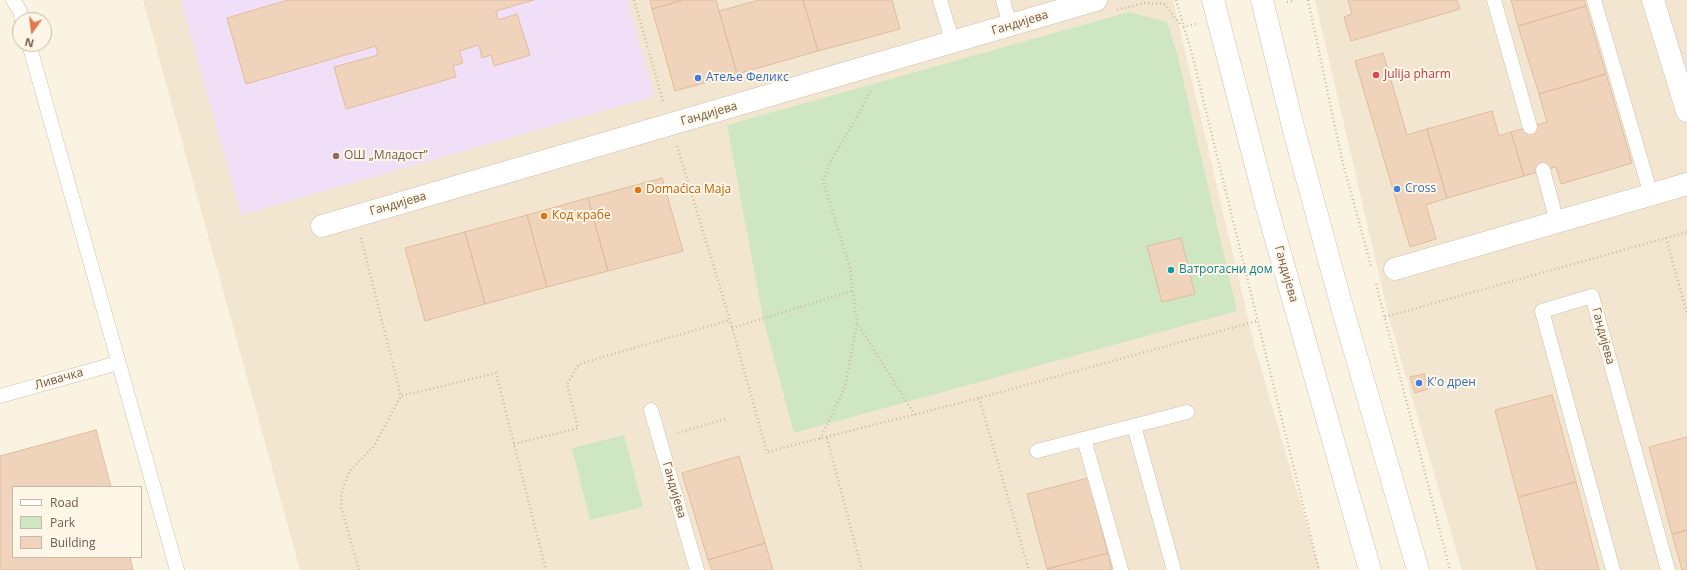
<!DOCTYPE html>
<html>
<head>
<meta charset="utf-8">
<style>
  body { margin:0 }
  #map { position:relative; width:1687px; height:570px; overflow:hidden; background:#fbf3e2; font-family:"Open Sans",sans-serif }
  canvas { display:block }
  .legend { position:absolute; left:12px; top:486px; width:130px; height:72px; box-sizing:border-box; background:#fef7e8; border:1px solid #c6b9a9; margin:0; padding:5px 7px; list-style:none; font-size:12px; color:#715b4a }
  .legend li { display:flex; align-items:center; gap:8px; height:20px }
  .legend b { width:20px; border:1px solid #c6b9a9 }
  .north { position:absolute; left:12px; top:12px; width:40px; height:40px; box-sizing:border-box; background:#fef7e8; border:1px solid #c6b9a9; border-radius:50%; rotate:194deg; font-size:11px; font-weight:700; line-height:16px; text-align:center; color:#715b4a }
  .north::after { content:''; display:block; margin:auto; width:14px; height:18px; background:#e07a4d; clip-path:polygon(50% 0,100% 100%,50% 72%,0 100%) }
</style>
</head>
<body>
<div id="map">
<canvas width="1687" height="570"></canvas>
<ul class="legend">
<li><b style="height:5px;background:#fff"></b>Road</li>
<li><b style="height:11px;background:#cee7c2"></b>Park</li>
<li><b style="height:11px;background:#efd4bb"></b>Building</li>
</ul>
<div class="north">N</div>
</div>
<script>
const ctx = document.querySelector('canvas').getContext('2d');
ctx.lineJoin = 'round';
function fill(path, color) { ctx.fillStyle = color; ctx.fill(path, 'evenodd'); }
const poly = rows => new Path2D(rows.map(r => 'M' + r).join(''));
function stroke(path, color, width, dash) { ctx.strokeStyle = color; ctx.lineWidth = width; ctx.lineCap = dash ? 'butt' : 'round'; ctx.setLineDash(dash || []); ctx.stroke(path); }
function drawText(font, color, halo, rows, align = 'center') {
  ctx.font = font + ' "Open Sans",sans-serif'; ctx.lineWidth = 4; ctx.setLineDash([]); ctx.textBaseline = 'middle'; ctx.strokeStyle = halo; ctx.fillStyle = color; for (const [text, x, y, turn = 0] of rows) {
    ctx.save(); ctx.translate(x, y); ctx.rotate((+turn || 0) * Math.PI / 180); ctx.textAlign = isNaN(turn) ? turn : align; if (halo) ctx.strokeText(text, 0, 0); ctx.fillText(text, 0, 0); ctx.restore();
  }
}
const residential = poly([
  [143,0,1173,0,1255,348,1320,570,300,570],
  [1315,0,1687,0,1687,570,1462,570,1389,318]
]);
const education = poly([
  [181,0,627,0,655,96,241,215]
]);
const green = poly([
  [1129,12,1167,22,1177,53,1237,311,794,433,763,318,727,125],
  [624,435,643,507,590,520,572,448]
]);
const building = poly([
  [288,0,534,0,496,11,498,20,517,14,530,55,494,66,491,55,482,58,479,45,459,51,463,63,453,66,456,77,346,109,334,67,378,55,376,46,246,84,227,18,288,0],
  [650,0,683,0,652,9,650,0],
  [683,0,716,0,737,74,675,91,652,9,683,0],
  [759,0,803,0,818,51,737,74,719,11,759,0],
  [803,0,892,0,900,29,818,51,803,0],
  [1348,0,1457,0,1460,9,1351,41,1344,17,1352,14,1348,0],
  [1511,0,1584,0,1586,6,1518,26,1511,0],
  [1586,6,1606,74,1539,94,1518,26,1586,6],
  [1383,53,1407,135,1427,129,1447,198,1426,205,1436,239,1410,247,1355,61,1383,53],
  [1606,74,1632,163,1561,184,1556,167,1524,176,1511,132,1547,122,1539,94,1606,74],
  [1492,111,1499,136,1511,132,1524,176,1447,198,1427,129,1492,111],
  [662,178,683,251,608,271,588,198,662,178],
  [588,198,608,271,547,287,527,215,588,198],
  [527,215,547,287,485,304,465,232,527,215],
  [465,232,485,304,425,321,405,248,465,232],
  [1181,238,1195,294,1162,302,1147,246,1181,238],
  [1424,374,1428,389,1415,393,1410,377,1424,374],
  [1552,395,1576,482,1518,497,1495,410,1552,395],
  [96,430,111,487,13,487,13,557,130,557,133,570,0,570,0,456,96,430],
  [1687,437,1687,530,1672,534,1649,447,1687,437],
  [739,456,765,543,708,560,682,473,739,456],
  [1088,478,1108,553,1047,569,1027,494,1088,478],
  [1576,482,1599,570,1537,570,1518,497,1576,482],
  [1687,530,1687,570,1682,570,1672,534,1687,530],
  [765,543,773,570,712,570,708,560,765,543],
  [1108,553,1112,570,1048,570,1047,569,1108,553]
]);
const path = poly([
  [634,0,663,101],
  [1176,0,1192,54,1319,570],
  [1308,0,1342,160,1371,266],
  [1287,2,1295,0],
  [1117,10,1144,3,1164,4,1181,25],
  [1183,27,1196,24],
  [870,91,856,119,831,160,823,181,850,268,857,323,915,415],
  [677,146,730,320,767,452,979,398,1257,321],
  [361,238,401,396,496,373,546,570],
  [1666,238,1687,314],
  [1376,284,1450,570],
  [1385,317,1687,232],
  [732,328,852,291],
  [979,398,1029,570],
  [678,433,725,419],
  [827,438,862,570],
  [820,439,845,387,857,323],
  [514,444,578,428,567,384,579,364,730,320],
  [359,570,341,507,342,492,349,472,374,446,401,396]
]);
const lane = poly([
  [13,0,20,11,22,20],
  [940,0,953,43],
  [1003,0,1010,26],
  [1494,0,1530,127],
  [1594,0,1651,195],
  [29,44,177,570],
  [1543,170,1557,222],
  [0,396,118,363],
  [651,410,697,570],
  [1134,426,1174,570],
  [1084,439,1121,570],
  [1037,451,1187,412],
  [1613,570,1542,311,1592,296,1668,570]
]);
const street = poly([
  [1653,0,1687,111],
  [322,226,1096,0],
  [1395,269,1687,184]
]);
const secondary = poly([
  [1213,0,1266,204,1370,570],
  [1262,0,1293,127,1342,307,1418,570]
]);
const markers = [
  [1376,75,4,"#e0444e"],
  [698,78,4,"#3f7fe0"],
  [336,156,4,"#8d6e63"],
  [1397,189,4,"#3f7fe0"],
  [638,190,4,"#e8710a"],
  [544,216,4,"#e8710a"],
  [1171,270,4,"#0f9aa8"],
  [1419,383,4,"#3f7fe0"]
];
const streetNames = [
  ["Гандијева",1020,23,-17],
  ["Гандијева",709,114,-16],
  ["Гандијева",398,204,-16],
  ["Гандијева",1286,274,74],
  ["Гандијева",1603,336,75],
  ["Ливачка",59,379,-16],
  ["Гандијева",674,490,74]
];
const healthNames = [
  ["Julija pharm",1384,75]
];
const shopNames = [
  ["Атеље Феликс",706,78],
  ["Cross",1405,189],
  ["К'о дрен",1427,383]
];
const educationNames = [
  ["ОШ „Младост”",344,156]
];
const foodNames = [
  ["Domaćica Maja",646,190],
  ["Код крабе",552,216]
];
const cultureNames = [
  ["Ватрогасни дом",1179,270]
];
fill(residential, '#f2e6d1');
fill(education, '#f0dff7');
fill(green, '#cee7c2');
fill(building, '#efd4bb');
stroke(building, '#e1bc9d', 1);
stroke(lane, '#cebead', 15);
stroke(street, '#cebead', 23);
stroke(secondary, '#d0beaa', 23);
stroke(path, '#d3b89f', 2.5, [1, 3]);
stroke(lane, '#fff', 14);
stroke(street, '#fff', 22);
stroke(secondary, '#fff', 22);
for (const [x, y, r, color] of markers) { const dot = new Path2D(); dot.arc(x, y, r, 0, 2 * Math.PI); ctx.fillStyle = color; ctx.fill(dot); stroke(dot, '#fef7e8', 1.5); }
drawText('12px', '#715b4a', '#fef7e8', streetNames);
drawText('12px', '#be3a42', '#fef7e8', healthNames, 'left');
drawText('12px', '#366cbe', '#fef7e8', shopNames, 'left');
drawText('12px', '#785e54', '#fef7e8', educationNames, 'left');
drawText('12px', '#c56008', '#fef7e8', foodNames, 'left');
drawText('12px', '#0d838f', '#fef7e8', cultureNames, 'left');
</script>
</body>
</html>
